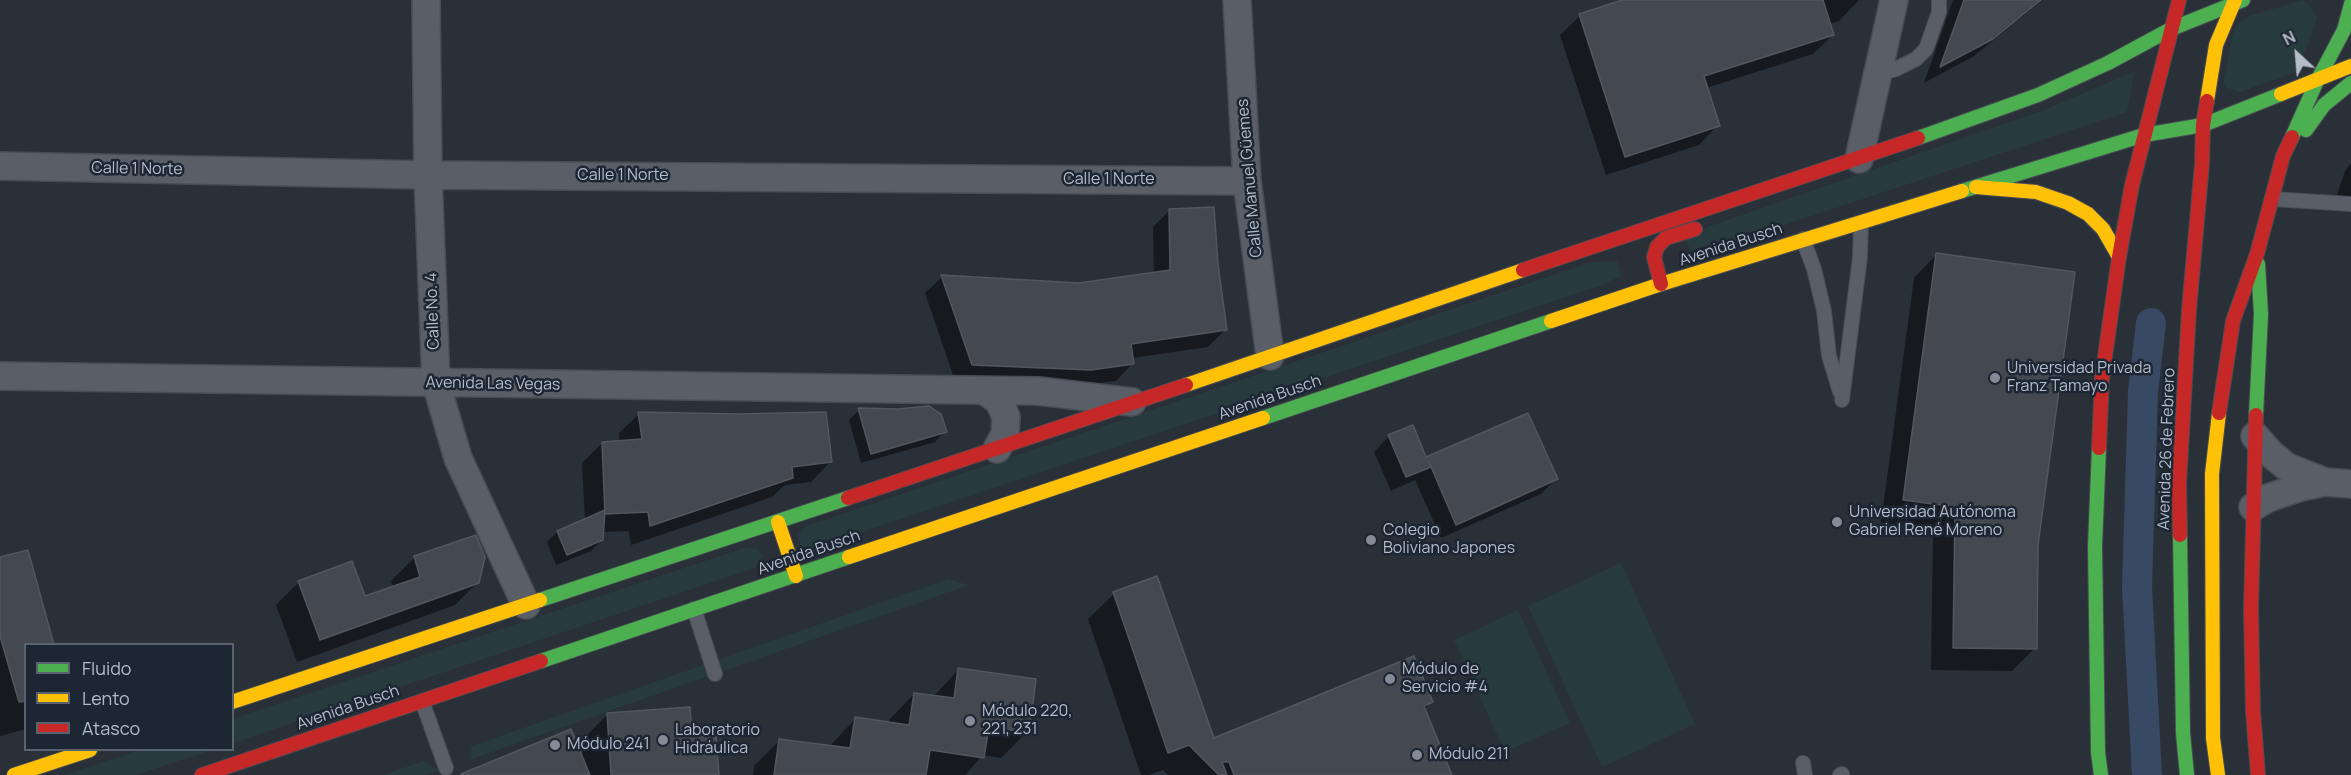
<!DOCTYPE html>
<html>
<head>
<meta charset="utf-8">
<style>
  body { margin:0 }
  #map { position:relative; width:2351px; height:775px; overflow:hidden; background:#2a3038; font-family:Manrope,sans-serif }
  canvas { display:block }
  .legend { position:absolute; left:24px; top:643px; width:210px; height:108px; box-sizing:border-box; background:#1d2633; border:2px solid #59626f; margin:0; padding:8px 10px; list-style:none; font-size:18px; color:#b4bcc9 }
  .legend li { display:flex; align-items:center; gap:12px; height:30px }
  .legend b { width:30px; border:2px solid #59626f }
  .north { position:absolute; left:2267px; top:24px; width:60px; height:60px; -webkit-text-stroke:4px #1d2633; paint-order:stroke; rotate:334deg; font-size:16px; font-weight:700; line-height:24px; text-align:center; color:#b4bcc9 }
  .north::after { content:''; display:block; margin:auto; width:21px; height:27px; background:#b4bcc9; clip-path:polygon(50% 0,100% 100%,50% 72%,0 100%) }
</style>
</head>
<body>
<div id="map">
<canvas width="2351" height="775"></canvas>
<ul class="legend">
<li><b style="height:8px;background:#4caf50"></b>Fluido</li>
<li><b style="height:8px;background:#ffc107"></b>Lento</li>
<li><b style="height:8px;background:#c62828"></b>Atasco</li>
</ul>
<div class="north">N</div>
</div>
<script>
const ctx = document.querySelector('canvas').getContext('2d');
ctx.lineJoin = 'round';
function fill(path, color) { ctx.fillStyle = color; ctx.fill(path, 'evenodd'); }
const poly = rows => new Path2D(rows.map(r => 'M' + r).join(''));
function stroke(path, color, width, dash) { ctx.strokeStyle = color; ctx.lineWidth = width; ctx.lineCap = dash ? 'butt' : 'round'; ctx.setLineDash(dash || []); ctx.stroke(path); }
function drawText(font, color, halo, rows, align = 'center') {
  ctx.font = font + ' Manrope,sans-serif'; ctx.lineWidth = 5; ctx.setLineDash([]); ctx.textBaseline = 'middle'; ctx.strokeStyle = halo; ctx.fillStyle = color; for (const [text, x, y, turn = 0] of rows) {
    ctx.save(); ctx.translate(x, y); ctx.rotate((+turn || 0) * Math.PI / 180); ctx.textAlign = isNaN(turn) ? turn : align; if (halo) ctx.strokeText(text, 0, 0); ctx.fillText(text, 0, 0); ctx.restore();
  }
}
const green = poly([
  [2303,0,2312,8,2317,18,2301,64,2294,73,2240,92,2227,88,2223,83,2233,33,2240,22,2249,16],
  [2135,71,2127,112,1693,255,1686,241,1693,232,2044,110],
  [1617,261,1621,276,1599,286,811,549,801,546,798,535,806,526,1592,262],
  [747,547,758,549,763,558,755,568,233,743,232,719],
  [1621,563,1695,724,1602,767,1528,606],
  [948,579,969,585,469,760,472,746],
  [1518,610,1570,723,1505,752,1454,640],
  [140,750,212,750,136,775,64,775],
  [424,761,439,770,425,775,382,775]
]);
const shadow = poly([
  [1627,0,1859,0,1839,21,1829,24,1833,35,1813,54,1706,88,1718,125,1699,145,1606,175,1560,35,1580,16],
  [1953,0,2043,0,1974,56,1924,83],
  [2351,163,2351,209,2332,210,2345,171],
  [1170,210,1216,264,1225,330,1208,347,1132,358,1132,364,1116,381,1073,386,955,381,925,293,942,277,1079,284,1154,274,1153,227],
  [1936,255,2036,545,2035,648,2012,671,1931,670,1933,529,1881,523,1914,278],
  [859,410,945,431,935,442,861,463,849,420],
  [639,414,830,462,811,482,785,485,772,497,631,545,629,531,602,532,602,540,591,551,556,565,547,542,557,532,585,520,582,463,602,443,620,442,619,433],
  [1412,427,1426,459,1556,479,1541,494,1441,538,1415,480,1391,491,1374,452,1388,437],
  [475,537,478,582,455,605,297,662,276,605,299,582,364,598,394,588,391,581,414,558],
  [0,559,26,644,26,729,0,736],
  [1114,594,1213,740,1431,702,1424,710,1451,775,1168,775,1163,770,1149,775,1141,775,1088,619],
  [959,669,1027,732,1001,758,983,755,965,775,753,775,754,766,780,740,829,747,855,719,888,724,889,720,914,694,933,697],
  [608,714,690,737,717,775,482,775,583,761,582,740]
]);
const canal = poly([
  [2147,775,2137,587,2143,392,2151,323]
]);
const building = poly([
  [1622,0,1823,0,1834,35,1704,76,1720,126,1625,157,1579,14,1622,0],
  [1964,0,2041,0,1993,39,1940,67,1964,0],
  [1214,207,1218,264,1227,330,1131,344,1134,364,1091,370,972,365,941,275,1079,283,1170,270,1169,209,1214,207],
  [1936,253,2075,272,2038,545,2037,649,1953,648,1955,507,1903,500,1936,253],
  [929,406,941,414,947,432,871,454,858,408,898,409,929,406],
  [638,412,739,414,826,412,832,462,792,467,793,478,650,526,648,512,605,514,602,442,642,439,638,412],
  [1528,413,1558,479,1456,525,1429,462,1431,467,1406,477,1388,435,1413,425,1426,457,1528,413],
  [605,510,603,540,567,555,557,531,605,510],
  [476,535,485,557,479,583,320,640,298,581,352,561,365,596,420,577,414,556,476,535],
  [28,550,54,645,26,645,26,701,19,702,0,636,0,557,28,550],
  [1157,576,1214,738,1414,656,1433,702,1424,706,1452,775,1234,775,1229,762,1222,762,1227,775,1219,775,1189,745,1168,753,1113,592,1157,576],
  [958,668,1036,679,1029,733,989,727,984,758,930,750,926,775,774,775,779,739,850,748,855,717,909,725,914,693,954,698,958,668],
  [690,707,692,735,716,734,719,775,611,775,607,713,690,707],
  [571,729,590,775,461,775,461,774,571,729]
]);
const lane = poly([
  [1878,74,1896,69,1916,59,1926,49,1939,12,1939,0],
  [2272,199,2351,204],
  [1803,239,1814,269,1824,311,1829,356,1840,392],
  [1842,400,1860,257,1861,223],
  [694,609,715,674],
  [422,701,446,768],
  [1803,763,1805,775],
  [1840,775,1842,774]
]);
const street = poly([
  [426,0,428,175,436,383,458,458,526,605],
  [1237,0,1247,181,1270,356],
  [1859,159,1894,0],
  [0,166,428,175,1247,181],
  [0,376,1038,391,1132,402],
  [985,391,999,401,1006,417,1005,434,997,449],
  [2255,436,2271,454,2287,467,2325,482],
  [2253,507,2268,498,2301,487,2325,482,2351,484]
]);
const fast = poly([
  [2306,130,2324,105,2351,83],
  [2292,137,2317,81,2344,30,2351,4],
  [1918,138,2038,95,2108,63,2171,29,2243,0],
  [1962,191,2144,135,2203,125,2281,94],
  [2256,415,2261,314,2258,264],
  [1263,418,1551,321],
  [2099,448,2095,546,2098,752,2101,775],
  [2180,535,2183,733,2187,775],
  [540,600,848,498],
  [541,661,849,557]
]);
const slow = poly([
  [2281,94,2351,66],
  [2207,101,2216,45,2235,0],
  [1976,187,2036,192,2068,203,2088,214,2103,229,2119,257],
  [1551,321,1661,284,1962,191],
  [1186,385,1523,270],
  [778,522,796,576],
  [849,557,1263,418],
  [232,702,540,600],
  [14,775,90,750],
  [2218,775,2213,738,2212,474,2219,413]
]);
const jam = poly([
  [1523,270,1918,138],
  [1661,284,1654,257,1657,247,1666,238,1695,229],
  [2219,413,2233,321,2257,254,2283,156,2292,137],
  [2256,415,2251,609,2253,711,2258,775],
  [2099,448,2102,378,2119,257,2132,185,2179,0],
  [848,498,1186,385],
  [2180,535,2179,484,2189,310,2202,164,2203,125,2207,101],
  [202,775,541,661]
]);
const markers = [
  [1995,378,6,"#848b96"],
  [1837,522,6,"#848b96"],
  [1371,540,6,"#848b96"],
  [1390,679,6,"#848b96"],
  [970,721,6,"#848b96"],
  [663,740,6,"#848b96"],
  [555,745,6,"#848b96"],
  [1417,755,6,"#848b96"]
];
const streetNames = [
  ["Calle 1 Norte",137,169,1],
  ["Calle 1 Norte",623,176],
  ["Calle Manuel Güemes",1250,178,-95],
  ["Calle 1 Norte",1109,180],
  ["Avenida Busch",1731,245,-18],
  ["Calle No. 4",433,311,-92],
  ["Avenida Las Vegas",493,384,1],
  ["Avenida Busch",1270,398,-19],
  ["Avenida 26 de Febrero",2167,449,-88],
  ["Avenida Busch",809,553,-19],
  ["Avenida Busch",348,708,-19]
];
const poiNames = [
  ["Universidad Privada",2007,369],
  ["Franz Tamayo",2007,387],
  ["Universidad Autónoma",1849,513],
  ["Gabriel René Moreno",1849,531],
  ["Colegio",1383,531],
  ["Boliviano Japones",1383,549],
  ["Módulo de",1402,670],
  ["Servicio #4",1402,688],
  ["Módulo 220,",982,712],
  ["221, 231",982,730],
  ["Laboratorio",675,731],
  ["Hidráulica",675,749],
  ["Módulo 241",567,745],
  ["Módulo 211",1429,755]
];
fill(green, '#273a3e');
fill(shadow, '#0007');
stroke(canal, '#384963', 30);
fill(building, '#444950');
stroke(building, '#52575f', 1.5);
stroke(lane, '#484c53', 16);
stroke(street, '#484c53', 30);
stroke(fast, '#484c53', 16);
stroke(slow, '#484c53', 16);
stroke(jam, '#484c53', 16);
stroke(lane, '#5a5e66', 14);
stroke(street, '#5a5e66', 27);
stroke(fast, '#4caf50', 14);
stroke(slow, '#ffc107', 14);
stroke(jam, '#c62828', 14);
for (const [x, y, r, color] of markers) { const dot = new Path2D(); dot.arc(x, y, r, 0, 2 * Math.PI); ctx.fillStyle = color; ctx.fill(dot); stroke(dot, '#1d2633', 2); }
drawText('16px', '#b4bcc9', '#1d2633', streetNames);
drawText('16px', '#b4bcc9', '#1d2633', poiNames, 'left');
</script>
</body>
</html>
